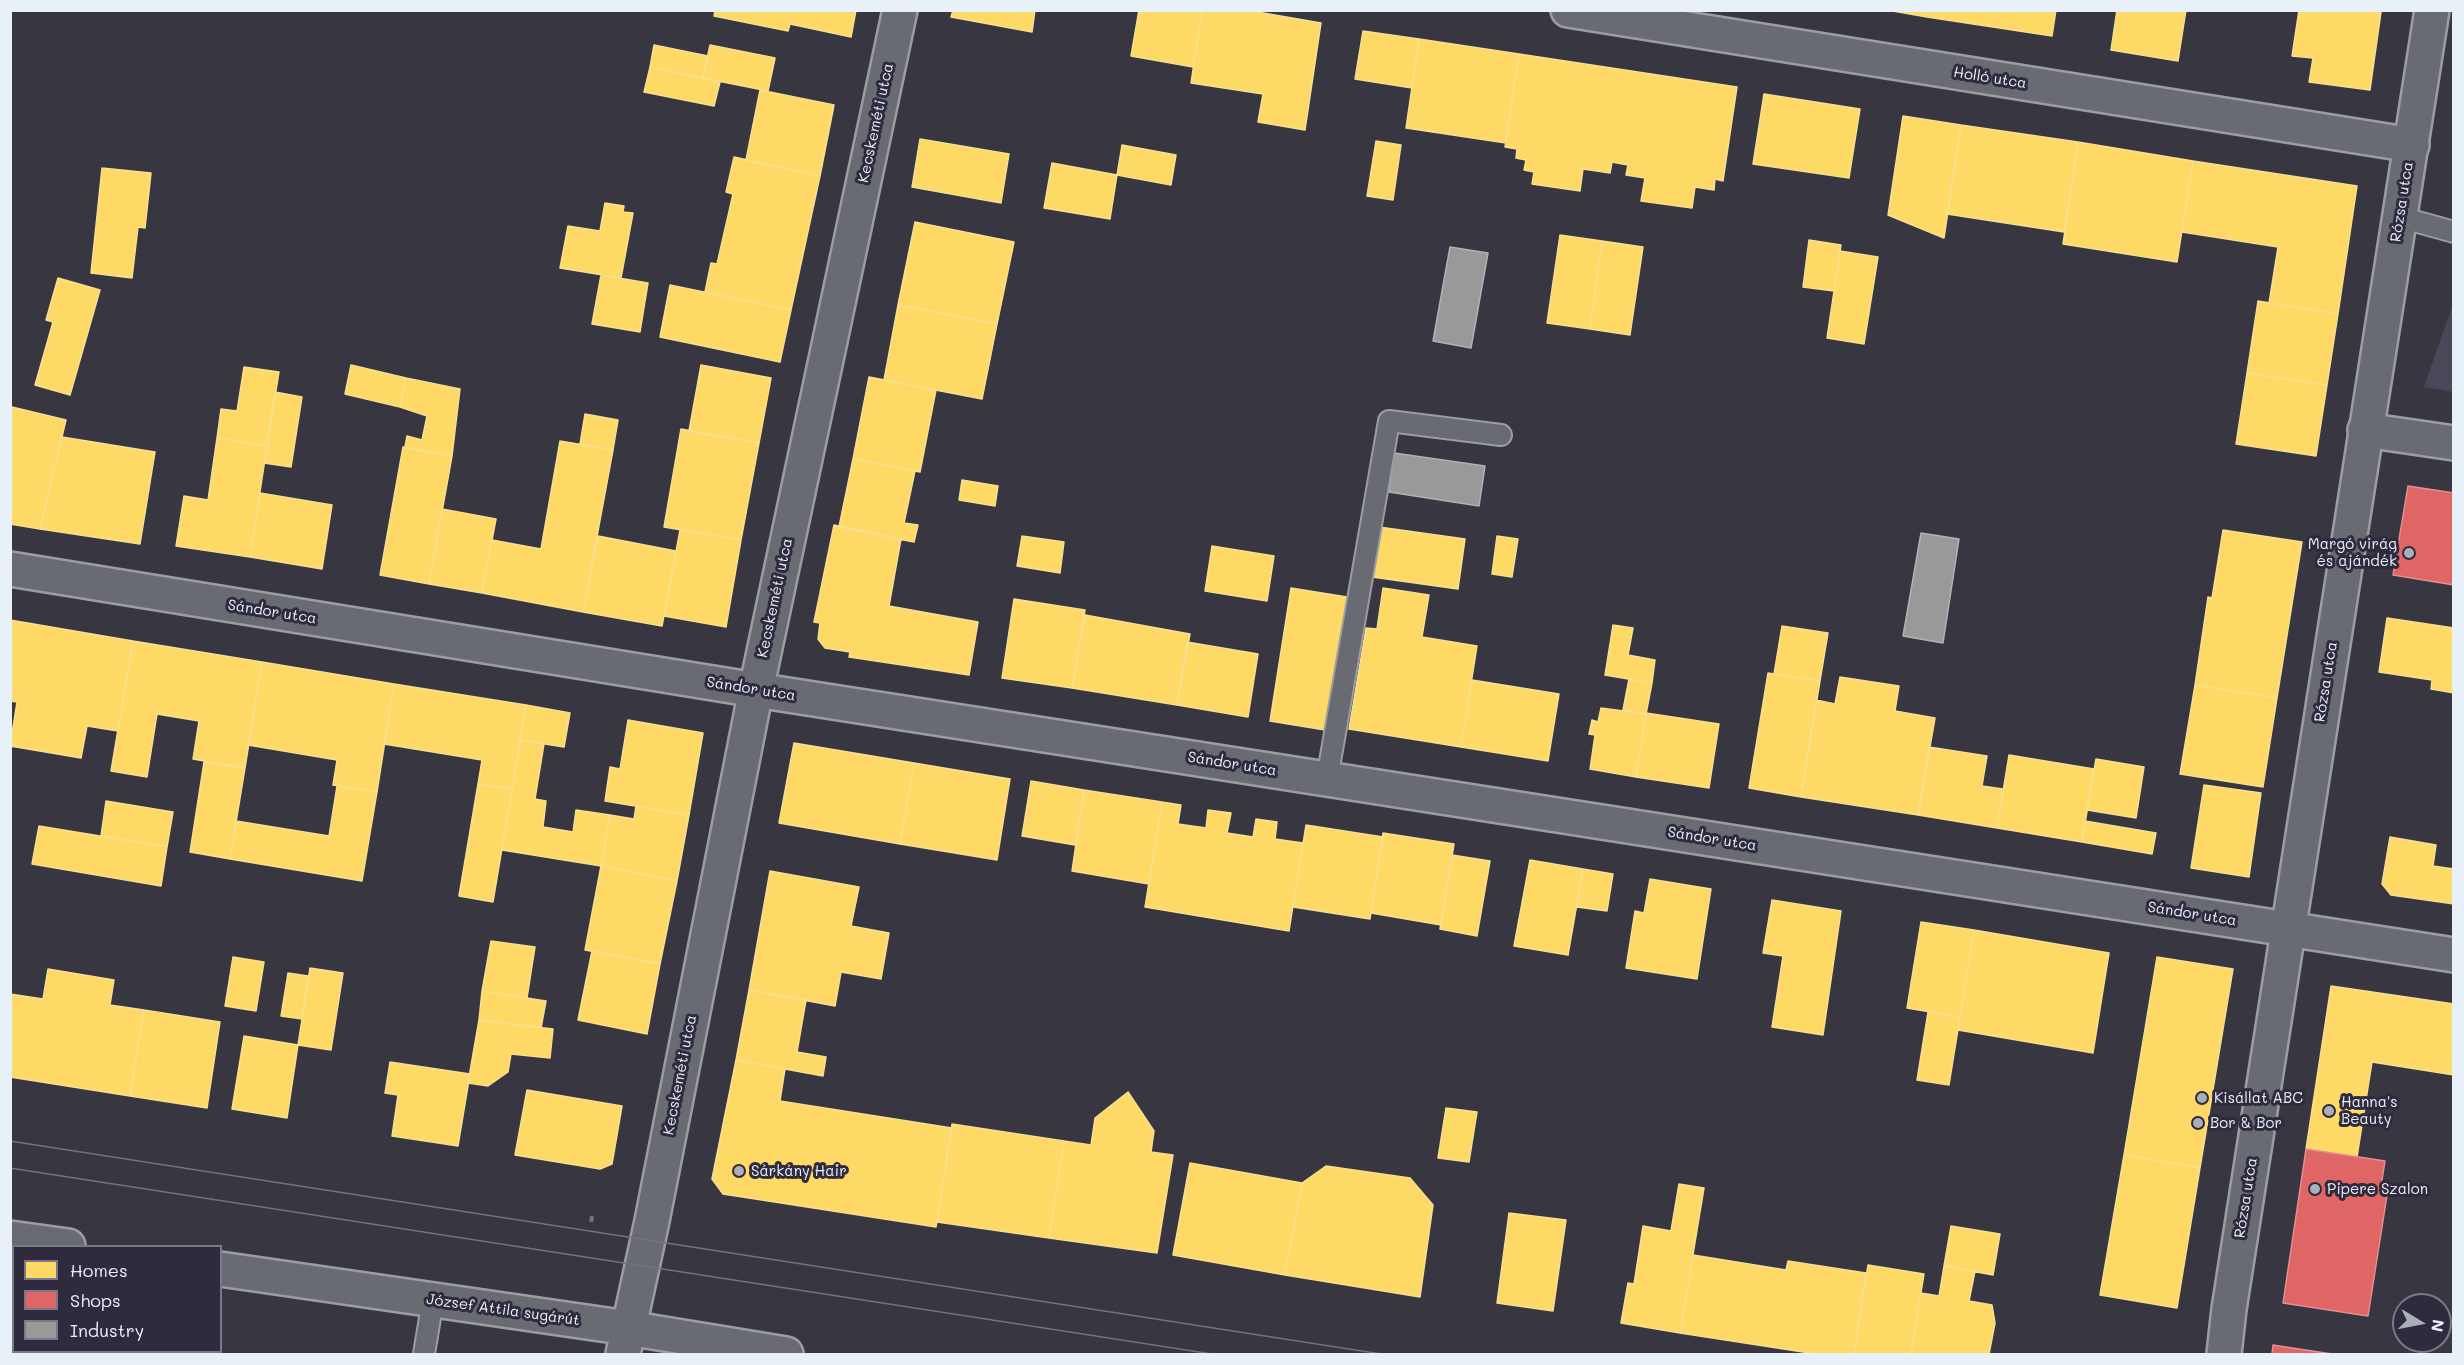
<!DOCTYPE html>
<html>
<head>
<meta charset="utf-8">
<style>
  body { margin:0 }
  #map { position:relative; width:2464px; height:1365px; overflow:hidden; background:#383640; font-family:Mali,sans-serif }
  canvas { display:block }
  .frame { position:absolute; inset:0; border:12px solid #e8f1f8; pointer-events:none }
  .legend { position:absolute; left:12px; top:1245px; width:210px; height:108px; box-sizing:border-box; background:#2f2a3d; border:2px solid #797a88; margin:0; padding:8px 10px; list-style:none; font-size:18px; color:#e8f1f8 }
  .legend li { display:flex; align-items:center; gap:12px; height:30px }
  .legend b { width:30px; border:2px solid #797a88 }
  .north { position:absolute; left:2392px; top:1293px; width:60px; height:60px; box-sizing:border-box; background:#2f2a3d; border:2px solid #797a88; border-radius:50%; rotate:100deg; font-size:16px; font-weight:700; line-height:24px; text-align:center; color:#e8f1f8 }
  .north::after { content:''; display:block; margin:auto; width:21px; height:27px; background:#aab0b8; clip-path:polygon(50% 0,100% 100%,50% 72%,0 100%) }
</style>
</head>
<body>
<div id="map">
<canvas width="2464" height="1365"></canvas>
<div class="frame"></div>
<ul class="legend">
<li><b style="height:16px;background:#ffd966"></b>Homes</li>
<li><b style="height:16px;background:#e06666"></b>Shops</li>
<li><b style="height:16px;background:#999"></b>Industry</li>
</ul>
<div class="north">N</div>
</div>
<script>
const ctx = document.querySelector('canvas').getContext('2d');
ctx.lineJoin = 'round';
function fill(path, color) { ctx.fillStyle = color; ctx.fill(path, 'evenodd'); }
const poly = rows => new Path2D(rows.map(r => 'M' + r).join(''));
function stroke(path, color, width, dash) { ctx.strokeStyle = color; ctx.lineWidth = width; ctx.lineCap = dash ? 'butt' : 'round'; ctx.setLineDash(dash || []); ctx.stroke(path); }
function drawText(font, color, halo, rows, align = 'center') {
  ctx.font = font + ' Mali,sans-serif'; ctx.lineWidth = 6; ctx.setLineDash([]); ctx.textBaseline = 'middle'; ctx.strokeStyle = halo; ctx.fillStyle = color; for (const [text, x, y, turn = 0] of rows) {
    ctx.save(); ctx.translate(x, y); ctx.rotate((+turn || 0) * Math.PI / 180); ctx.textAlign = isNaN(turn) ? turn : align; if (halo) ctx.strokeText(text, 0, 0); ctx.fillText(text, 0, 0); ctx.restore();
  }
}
const green = poly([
  [2453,304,2453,392,2424,387]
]);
const homes = poly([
  [715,10,856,10,851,37,790,24,788,31,714,16,715,10],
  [953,10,1035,10,1032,32,951,17,953,10],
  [1139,10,1202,10,1193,67,1131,56,1139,10],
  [1202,10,1246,10,1321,23,1305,130,1258,122,1263,94,1191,83,1202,10],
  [1887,10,1928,10,1927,17,1887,10],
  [1928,10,2056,10,2052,36,1927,17,1928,10],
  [2117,10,2186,10,2178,61,2111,50,2117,10],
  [2299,10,2381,12,2370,90,2309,82,2313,58,2292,56,2299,10],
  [1363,31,1419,39,1412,88,1355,79,1363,31],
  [1419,39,1519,54,1506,143,1406,128,1419,39],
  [654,45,708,56,703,78,650,67,654,45],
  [710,45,775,58,768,91,703,78,710,45],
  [1519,54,1737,87,1723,181,1715,179,1714,190,1695,187,1692,208,1641,201,1645,178,1626,175,1628,165,1612,162,1610,173,1583,169,1580,191,1532,184,1534,172,1524,170,1526,160,1516,158,1517,149,1505,147,1519,54],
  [650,67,720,82,714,106,644,92,650,67],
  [760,90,834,105,820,176,746,160,760,90],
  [1764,94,1860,109,1849,178,1753,164,1764,94],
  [1903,116,1961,125,1944,238,1888,215,1903,116],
  [1961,125,2078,142,2064,232,1947,214,1961,125],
  [920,139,1009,154,1001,203,912,187,920,139],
  [1376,141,1401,145,1393,200,1367,196,1376,141],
  [2078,142,2193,161,2177,262,2063,244,2078,142],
  [1122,145,1176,155,1171,185,1117,175,1122,145],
  [734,157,820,176,791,310,705,292,711,263,717,264,733,194,726,192,734,157],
  [2193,161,2357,186,2338,314,2269,303,2278,247,2182,232,2193,161],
  [1052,163,1117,175,1110,219,1044,208,1052,163],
  [102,168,151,173,145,228,138,227,132,278,91,273,102,168],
  [605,203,624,206,623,212,633,213,621,278,560,268,568,226,600,231,605,203],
  [915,222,1014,242,997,324,898,305,915,222],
  [1560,235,1602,241,1590,329,1547,323,1560,235],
  [1809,240,1841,245,1834,291,1803,287,1809,240],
  [1602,241,1643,247,1630,335,1590,329,1602,241],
  [1840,251,1878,257,1864,344,1827,338,1840,251],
  [601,275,648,283,640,332,592,324,601,275],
  [58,278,100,290,70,395,35,385,53,322,46,320,58,278],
  [670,285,791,310,780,362,660,337,670,285],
  [2258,301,2338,314,2327,385,2247,373,2258,301],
  [898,305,997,324,982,399,884,380,898,305],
  [351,365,406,378,400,407,345,394,351,365],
  [701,365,771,378,759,443,689,431,701,365],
  [244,367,279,372,267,446,217,438,221,409,237,411,244,367],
  [2247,373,2327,385,2316,456,2236,444,2247,373],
  [869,377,936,390,920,472,853,459,869,377],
  [406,378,460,389,452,456,405,447,407,436,422,440,427,416,400,407,406,378],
  [275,392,302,397,291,467,264,463,275,392],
  [12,407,66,420,40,529,10,524,10,414,12,407],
  [585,414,618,420,613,450,580,444,585,414],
  [681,429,759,443,741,540,664,527,681,429],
  [62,437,155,452,140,544,40,529,62,437],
  [217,438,267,446,250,557,176,546,184,496,208,500,217,438],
  [560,441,613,450,583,612,482,593,492,540,541,549,560,441],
  [403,447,452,456,429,584,380,575,403,447],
  [853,459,915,471,904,523,918,525,914,542,839,527,853,459],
  [962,480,998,486,995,506,959,500,962,480],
  [260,493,332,505,322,569,250,557,260,493],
  [442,509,496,519,482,593,429,584,442,509],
  [834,525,901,539,889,606,978,622,969,675,849,657,850,652,825,648,818,639,820,623,814,622,834,525],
  [1379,527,1465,539,1458,589,1372,577,1379,527],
  [680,530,741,540,726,627,664,616,680,530],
  [2223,530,2302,542,2277,698,2195,685,2208,597,2212,598,2223,530],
  [598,536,676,551,662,626,583,612,598,536],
  [1022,536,1064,542,1060,573,1017,566,1022,536],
  [1497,536,1518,539,1512,577,1492,574,1497,536],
  [1212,546,1274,556,1267,601,1205,591,1212,546],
  [1291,588,1347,597,1325,730,1270,721,1291,588],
  [1383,588,1429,595,1422,637,1477,646,1461,747,1349,729,1366,628,1377,629,1383,588],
  [1014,599,1085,610,1072,688,1002,678,1014,599],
  [1085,615,1190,634,1177,705,1072,688,1085,615],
  [2387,618,2454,628,2454,693,2431,689,2432,680,2379,672,2387,618],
  [10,620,133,641,118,731,87,726,81,758,10,746,17,702,10,701,10,620],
  [1613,625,1633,628,1628,655,1655,660,1652,683,1605,675,1613,625],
  [1782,626,1828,633,1820,681,1774,674,1782,626],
  [133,641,262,662,245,768,193,759,199,721,157,714,147,777,111,771,133,641],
  [1187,642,1258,654,1248,717,1177,705,1187,642],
  [262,662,394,684,377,792,333,785,337,760,248,745,262,662],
  [1768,673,1820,681,1801,797,1749,788,1768,673],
  [1840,677,1899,686,1895,711,1935,718,1918,815,1801,797,1816,700,1835,704,1840,677],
  [1629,679,1652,683,1646,714,1623,710,1629,679],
  [1472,680,1559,694,1548,761,1461,747,1472,680],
  [394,684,526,705,512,789,478,784,482,760,384,744,394,684],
  [2195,685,2277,698,2263,787,2180,774,2195,685],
  [526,705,570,713,564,747,520,740,526,705],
  [1601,708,1646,714,1636,777,1590,769,1595,735,1589,734,1592,720,1598,722,1601,708],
  [1646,713,1719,724,1709,788,1636,777,1646,713],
  [628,720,703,733,689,815,605,801,610,767,620,769,628,720],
  [520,740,544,744,535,799,546,801,543,827,573,832,576,810,610,815,601,866,502,850,520,740],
  [794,743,914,763,900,844,779,823,794,743],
  [1929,747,1987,756,1982,786,2003,789,1997,828,1918,815,1929,747],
  [2009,755,2094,769,2082,842,1997,828,2009,755],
  [2096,759,2144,767,2136,818,2087,810,2096,759],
  [204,762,245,768,230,859,190,852,204,762],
  [914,763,1010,779,997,860,900,844,914,763],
  [1031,781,1084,790,1075,845,1022,836,1031,781],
  [478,784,512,789,493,902,459,896,478,784],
  [2204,785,2261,793,2249,877,2191,868,2204,785],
  [337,786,377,792,362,881,230,859,236,821,329,836,337,786],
  [1084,790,1162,802,1149,884,1072,871,1084,790],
  [106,801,173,812,167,847,101,836,106,801],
  [1162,802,1181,805,1178,824,1206,828,1208,810,1231,813,1227,833,1253,837,1256,819,1277,822,1275,839,1303,843,1289,931,1145,907,1162,802],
  [636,806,689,815,677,881,601,866,610,815,634,819,636,806],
  [2085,821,2156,833,2152,854,2082,842,2085,821],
  [1306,825,1383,837,1370,919,1293,907,1306,825],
  [39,826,167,847,161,886,32,864,39,826],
  [1383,833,1454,844,1441,925,1371,913,1383,833],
  [2390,837,2436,845,2433,866,2454,869,2454,904,2391,895,2382,884,2390,837],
  [1452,855,1490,861,1477,936,1440,929,1452,855],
  [1530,860,1583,869,1568,955,1514,946,1530,860],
  [601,866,677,881,660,964,585,950,601,866],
  [1583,869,1613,874,1607,911,1577,907,1583,869],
  [770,871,859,887,851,926,889,933,881,979,841,972,835,1006,749,990,770,871],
  [1650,879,1711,889,1697,979,1626,968,1635,911,1644,913,1650,879],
  [1772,900,1841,911,1823,1035,1772,1027,1783,956,1763,953,1772,900],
  [1921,922,1974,930,1960,1017,1907,1008,1921,922],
  [1974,930,2109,953,2093,1053,1958,1030,1974,930],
  [491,941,535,947,527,998,482,991,491,941],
  [592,951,660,964,647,1034,578,1020,592,951],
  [233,957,264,962,256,1011,225,1006,233,957],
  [2157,957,2233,969,2200,1168,2124,1155,2157,957],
  [310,968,343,973,331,1050,298,1045,310,968],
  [48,969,114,980,110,1005,144,1010,130,1096,10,1077,10,994,43,999,48,969],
  [288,973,308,976,302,1019,281,1016,288,973],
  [2331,986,2454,1004,2454,1075,2372,1062,2357,1157,2306,1149,2331,986],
  [749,990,806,1000,797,1052,826,1057,823,1076,736,1060,749,990],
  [482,991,546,1001,541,1028,479,1020,482,991],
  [144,1010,220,1022,207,1108,130,1096,144,1010],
  [1928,1012,1960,1017,1949,1085,1917,1080,1928,1012],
  [479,1020,553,1029,550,1058,511,1054,508,1072,488,1086,468,1083,479,1020],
  [244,1036,298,1045,287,1118,232,1109,244,1036],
  [736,1060,785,1069,780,1101,952,1128,936,1227,723,1194,712,1179,736,1060],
  [390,1062,470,1074,458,1146,392,1136,398,1095,385,1093,390,1062],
  [527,1090,622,1106,612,1164,600,1169,515,1155,527,1090],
  [1128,1092,1154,1131,1151,1152,1173,1155,1157,1253,1049,1238,1064,1141,1091,1145,1095,1118,1128,1092],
  [1446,1108,1477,1112,1469,1162,1438,1158,1446,1108],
  [952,1124,1064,1141,1049,1238,937,1222,952,1124],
  [2124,1155,2200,1168,2177,1308,2100,1295,2124,1155],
  [1190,1163,1302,1183,1285,1275,1173,1255,1190,1163],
  [1326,1166,1410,1178,1433,1205,1420,1297,1285,1275,1302,1183,1326,1166],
  [1679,1184,1704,1188,1680,1333,1621,1323,1628,1283,1634,1284,1643,1226,1671,1231,1679,1184],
  [1509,1213,1566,1220,1553,1311,1497,1303,1509,1213],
  [1951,1226,2000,1234,1993,1275,1944,1266,1951,1226],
  [1693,1255,1786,1270,1788,1261,1866,1273,1854,1354,1816,1354,1680,1333,1693,1255],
  [1868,1265,1924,1274,1911,1354,1854,1354,1868,1265],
  [1944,1266,1975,1271,1969,1301,1992,1305,1995,1323,1989,1354,1911,1354,1921,1293,1939,1296,1944,1266]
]);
const shops = poly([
  [2408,486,2454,493,2454,585,2393,575,2408,486],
  [2306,1149,2385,1161,2381,1187,2388,1189,2368,1316,2283,1303,2306,1149],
  [2273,1345,2332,1354,2272,1354,2273,1345]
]);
const industry = poly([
  [1450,247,1488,253,1471,348,1433,341,1450,247],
  [1394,453,1485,466,1479,506,1389,492,1394,453],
  [1921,533,1959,539,1943,643,1903,636,1921,533]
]);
const path = poly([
  [591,1222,593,1212],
  [10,1350,14,1351],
  [18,1352,37,1354]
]);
const service = poly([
  [2400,217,2454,232],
  [1327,779,1389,421,1501,435],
  [424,1354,433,1300]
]);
const minor = poly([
  [1568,10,2412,145],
  [2365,430,2454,443],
  [10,569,756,690,2454,955],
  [623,1354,652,1221,756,690,900,10]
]);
const tertiary = poly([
  [2224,1354,2229,1309,2432,10]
]);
const primary = poly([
  [10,1238,68,1246],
  [220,1269,628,1328,786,1354]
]);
const tram = poly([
  [10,1141,1381,1354],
  [10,1168,1212,1354]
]);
const markers = [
  [2409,553,6,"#aab0b8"],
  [2202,1098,6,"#aab0b8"],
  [2329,1111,6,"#aab0b8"],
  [2198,1123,6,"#aab0b8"],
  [739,1171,6,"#aab0b8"],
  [2315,1189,6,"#aab0b8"]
];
const streetNames = [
  ["Holló utca",1990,78,9],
  ["Kecskeméti utca",876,123,-78],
  ["Rózsa utca",2402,202,-81],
  ["Kecskeméti utca",775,598,-78],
  ["Sándor utca",272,612,9],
  ["Rózsa utca",2326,682,-81],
  ["Sándor utca",751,689,9],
  ["Sándor utca",1232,764,9],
  ["Sándor utca",1712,839,9],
  ["Sándor utca",2192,914,9],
  ["Kecskeméti utca",680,1075,-79],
  ["Rózsa utca",2246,1198,-81],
  ["József Attila sugárút",503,1310,8]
];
const poiNames = [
  ["Margó virág",2397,544,"right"],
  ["és ajándék",2397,561,"right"],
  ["Kisállat ABC",2214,1098],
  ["Hanna's",2341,1102],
  ["Beauty",2341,1119],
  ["Bor & Bor",2210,1123],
  ["Sárkány Hair",751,1171],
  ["Pipere Szalon",2327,1189]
];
fill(green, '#4a4858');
fill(homes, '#ffd966');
stroke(homes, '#f8e092', 1.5);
fill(shops, '#e06666');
stroke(shops, '#e29092', 1.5);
fill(industry, '#999');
stroke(industry, '#b1b3b6', 1.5);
stroke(service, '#9c9ca2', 24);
stroke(minor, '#9c9ca2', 38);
stroke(tertiary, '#9c9ca2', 38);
stroke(primary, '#9c9ca2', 38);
stroke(path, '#747379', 4, [6, 4.5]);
stroke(service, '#696b72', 20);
stroke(minor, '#696b72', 33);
stroke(tertiary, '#696b72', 33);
stroke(primary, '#696b72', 33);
stroke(tram, '#747379', 1.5);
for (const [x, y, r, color] of markers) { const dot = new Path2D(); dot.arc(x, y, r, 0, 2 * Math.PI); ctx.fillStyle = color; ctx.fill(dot); stroke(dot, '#2f2a3d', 2); }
drawText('15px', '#e8f1f8', '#2f2a3d', streetNames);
drawText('15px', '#e8f1f8', '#2f2a3d', poiNames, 'left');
</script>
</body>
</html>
